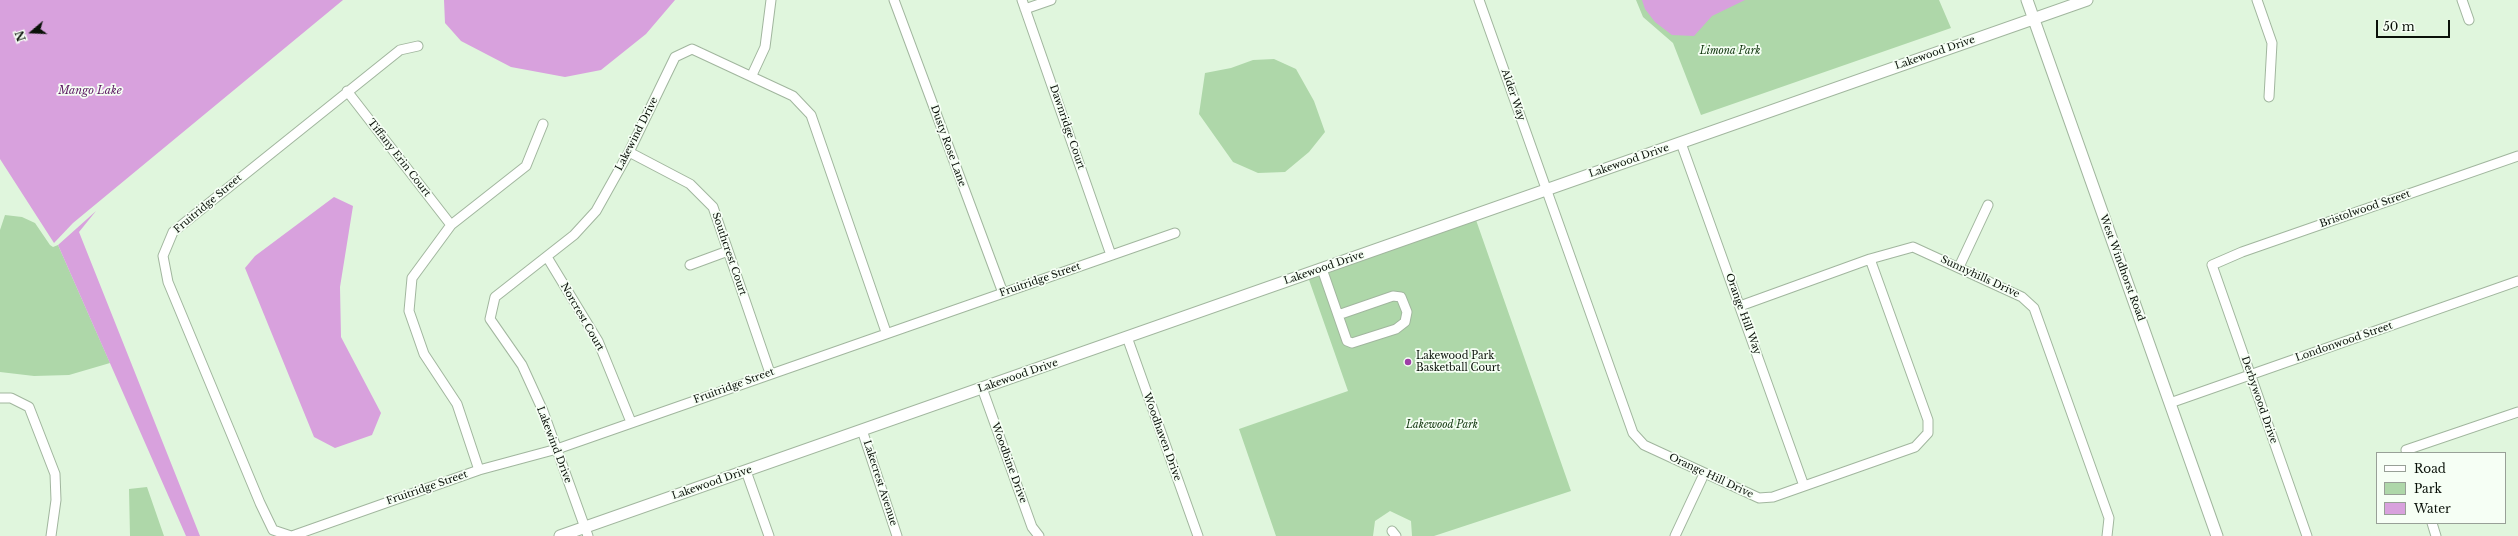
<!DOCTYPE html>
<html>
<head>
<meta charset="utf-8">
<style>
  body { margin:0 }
  #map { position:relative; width:2518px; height:536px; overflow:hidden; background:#e0f6dd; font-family:"Libre Baskerville",serif }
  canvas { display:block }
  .legend { position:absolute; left:2376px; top:452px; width:130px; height:72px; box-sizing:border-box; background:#f6fff5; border:1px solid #98a097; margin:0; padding:5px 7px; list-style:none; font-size:12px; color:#0a1109 }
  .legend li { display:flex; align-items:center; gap:8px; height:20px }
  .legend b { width:20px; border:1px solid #98a097 }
  .north { position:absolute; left:12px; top:12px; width:40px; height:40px; -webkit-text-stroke:3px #f6fff5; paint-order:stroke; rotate:251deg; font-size:11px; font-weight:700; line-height:16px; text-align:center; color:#0a1109 }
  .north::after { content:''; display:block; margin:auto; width:14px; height:18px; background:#0a1109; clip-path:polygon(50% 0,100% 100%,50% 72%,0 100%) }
  .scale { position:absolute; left:2376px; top:20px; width:74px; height:18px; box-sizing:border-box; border:2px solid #0a1109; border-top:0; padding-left:5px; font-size:12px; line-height:14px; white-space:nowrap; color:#0a1109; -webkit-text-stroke:3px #f6fff5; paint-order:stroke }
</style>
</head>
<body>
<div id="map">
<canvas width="2518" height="536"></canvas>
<ul class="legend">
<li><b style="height:5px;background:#fff"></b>Road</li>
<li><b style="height:11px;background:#aed7a9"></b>Park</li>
<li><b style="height:11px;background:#d8a1dd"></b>Water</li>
</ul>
<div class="north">N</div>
<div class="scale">50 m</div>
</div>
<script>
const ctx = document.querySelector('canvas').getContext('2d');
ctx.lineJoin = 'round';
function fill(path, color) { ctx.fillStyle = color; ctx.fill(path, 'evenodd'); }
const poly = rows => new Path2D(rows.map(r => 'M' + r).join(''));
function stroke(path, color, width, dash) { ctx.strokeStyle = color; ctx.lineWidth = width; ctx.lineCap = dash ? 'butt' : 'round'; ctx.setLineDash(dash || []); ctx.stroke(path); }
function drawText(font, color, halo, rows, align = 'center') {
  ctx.font = font + ' "Libre Baskerville",serif'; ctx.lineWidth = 3.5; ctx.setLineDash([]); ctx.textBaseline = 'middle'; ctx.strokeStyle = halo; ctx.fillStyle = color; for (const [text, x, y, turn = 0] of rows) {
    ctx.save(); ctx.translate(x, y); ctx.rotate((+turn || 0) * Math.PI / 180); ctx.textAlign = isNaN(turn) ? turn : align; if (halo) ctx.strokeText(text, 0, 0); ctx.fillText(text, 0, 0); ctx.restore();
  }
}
const green = poly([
  [1636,0,1939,0,1951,28,1701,115,1673,43,1643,17],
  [1274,59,1296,69,1314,101,1325,132,1309,152,1285,172,1258,173,1233,162,1199,114,1205,73,1231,68,1253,60],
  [5,215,22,217,35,223,50,245,53,247,58,245,110,363,69,375,34,376,0,372,0,230],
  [1476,220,1571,491,1434,536,1412,536,1411,521,1390,511,1375,521,1373,536,1276,536,1239,429,1348,391,1308,277],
  [147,487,164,536,130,536,129,489]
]);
const water = poly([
  [0,0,343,0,73,223,54,243,0,159],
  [444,0,675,0,646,34,601,70,565,77,511,67,461,41,445,23],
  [1642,0,1745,0,1712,16,1694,36,1672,35,1655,22,1645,9],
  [334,197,353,206,340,287,341,337,381,413,372,435,335,448,314,437,245,268,255,256],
  [96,211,79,232,200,536,186,536,58,245]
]);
const minor = poly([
  [894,0,1003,293],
  [1022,0,1111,255],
  [1479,0,1633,433,1644,445,1759,498,1773,497,1915,447,1928,433,1928,420,1870,259],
  [2257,0,2272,43,2269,97],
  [2462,0,2469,20],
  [1025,9,1051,0],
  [752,75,765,47,771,0],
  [347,91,451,225],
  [1681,143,1804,486],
  [629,152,690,184,713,207,770,373],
  [547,257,598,341,631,422],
  [690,265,728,251],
  [1959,267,1988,205],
  [1322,269,1347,341,1352,343,1396,329,1405,322,1407,312,1401,297,1393,296,1338,315],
  [1740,306,1870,259,1913,247,2022,297,2034,308,2109,518,2107,536],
  [1127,337,1198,536],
  [982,388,1032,527,1039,536],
  [0,398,11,398,29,407,55,474,56,500,51,536],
  [2170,403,2518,281],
  [862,430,897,536],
  [2407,453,2406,450,2518,412],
  [479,470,457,404,424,354,409,311,412,278,451,225,526,166,543,124],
  [746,471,769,536],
  [2432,523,2436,536],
  [1392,531,1396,536],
  [291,536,273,530,260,503,168,282,163,256,173,232,400,50,418,46],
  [292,536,479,470,557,449,1175,233],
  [588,536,543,411,522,365,490,319,495,297,574,235,596,211,629,152,675,57,692,49,793,96,811,115,886,332],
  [1675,536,1704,474],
  [2307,536,2212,265,2242,252,2518,156]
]);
const tertiary = poly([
  [2027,0,2217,536],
  [560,536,2087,0]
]);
const markers = [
  [1408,362,4,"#9e3ea7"]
];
const parkNames = [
  ["Limona Park",1730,51],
  ["Lakewood Park",1442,425]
];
const streetNames = [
  ["Lakewood Drive",1935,53,-19],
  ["Alder Way",1513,95,71],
  ["Dawnridge Court",1067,127,71],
  ["Lakewind Drive",637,134,-63],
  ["Dusty Rose Lane",948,146,70],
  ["Tiffany Erin Court",399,158,52],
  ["Lakewood Drive",1629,161,-19],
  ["Fruitridge Street",208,204,-40],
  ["Bristolwood Street",2365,209,-19],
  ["Southcrest Court",729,254,71],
  ["Lakewood Drive",1324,268,-19],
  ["West Windhorst Road",2122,268,70],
  ["Sunnyhills Drive",1980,277,25],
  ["Fruitridge Street",1040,280,-19],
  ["Orange Hill Way",1743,314,70],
  ["Norcrest Court",582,317,60],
  ["Londonwood Street",2344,342,-19],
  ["Lakewood Drive",1018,376,-19],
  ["Fruitridge Street",734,386,-20],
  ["Derbywood Drive",2259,400,71],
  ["Woodhaven Drive",1162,437,70],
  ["Lakewind Drive",554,445,69],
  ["Woodbine Drive",1009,463,70],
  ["Orange Hill Drive",1711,476,25],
  ["Lakewood Drive",712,483,-19],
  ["Lakecrest Avenue",880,483,72],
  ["Fruitridge Street",427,488,-19]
];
const poiNames = [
  ["Lakewood Park",1416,356],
  ["Basketball Court",1416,368]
];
const waterNames = [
  ["Mango Lake",90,91]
];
fill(green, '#aed7a9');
fill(water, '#d8a1dd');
stroke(minor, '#a1b69e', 11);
stroke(tertiary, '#a1b69e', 13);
stroke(minor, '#fff', 9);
stroke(tertiary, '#fff', 11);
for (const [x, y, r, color] of markers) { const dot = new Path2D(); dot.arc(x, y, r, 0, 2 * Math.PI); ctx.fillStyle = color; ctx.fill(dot); stroke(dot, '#f6fff5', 1.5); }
drawText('italic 10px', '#0f350c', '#f6fff5', parkNames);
drawText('10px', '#0a1109', '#f6fff5', streetNames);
drawText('10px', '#0a1109', '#f6fff5', poiNames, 'left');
drawText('italic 11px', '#5d1b63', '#f6fff5', waterNames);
</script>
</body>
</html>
